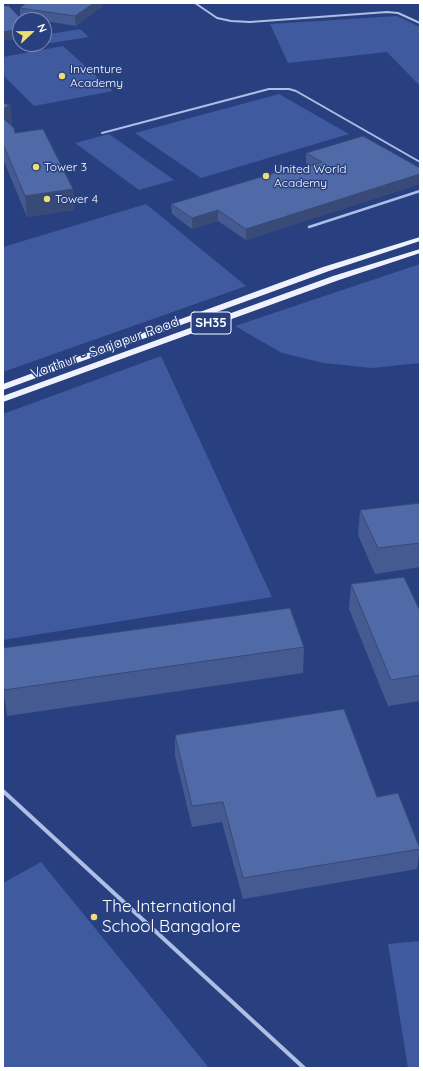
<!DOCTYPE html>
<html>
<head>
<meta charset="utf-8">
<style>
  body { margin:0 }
  #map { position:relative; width:423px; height:1071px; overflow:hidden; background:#28407f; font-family:Quicksand,sans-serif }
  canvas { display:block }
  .frame { position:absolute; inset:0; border:4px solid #fff; pointer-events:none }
  .north { position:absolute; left:12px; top:12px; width:40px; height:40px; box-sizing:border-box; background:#28407f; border:1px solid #7e8cb2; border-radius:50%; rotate:68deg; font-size:11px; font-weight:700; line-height:16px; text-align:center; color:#fff }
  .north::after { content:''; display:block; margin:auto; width:14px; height:18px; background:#eddd74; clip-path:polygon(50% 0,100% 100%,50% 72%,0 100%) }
</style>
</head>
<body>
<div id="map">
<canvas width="423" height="1071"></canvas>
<div class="frame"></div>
<div class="north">N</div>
</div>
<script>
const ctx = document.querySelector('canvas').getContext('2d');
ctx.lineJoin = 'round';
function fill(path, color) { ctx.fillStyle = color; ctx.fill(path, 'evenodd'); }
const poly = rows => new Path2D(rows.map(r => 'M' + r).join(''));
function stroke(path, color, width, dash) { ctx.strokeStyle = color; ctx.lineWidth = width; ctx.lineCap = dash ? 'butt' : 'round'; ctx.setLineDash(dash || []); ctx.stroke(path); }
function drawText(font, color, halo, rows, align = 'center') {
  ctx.font = font + ' Quicksand,sans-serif'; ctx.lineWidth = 3; ctx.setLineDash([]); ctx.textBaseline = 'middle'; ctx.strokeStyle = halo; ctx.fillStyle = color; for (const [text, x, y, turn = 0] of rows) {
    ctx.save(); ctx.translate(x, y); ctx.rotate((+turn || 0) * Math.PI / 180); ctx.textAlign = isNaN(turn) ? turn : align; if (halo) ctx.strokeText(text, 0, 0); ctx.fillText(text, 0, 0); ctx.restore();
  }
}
const green = poly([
  [397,16,420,27,420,86,387,52,288,63,270,24],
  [80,29,89,37,45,44,44,43,44,35],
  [63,46,113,91,34,106,3,75,3,57],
  [279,94,349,134,201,178,135,133],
  [109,134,174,180,139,190,75,143],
  [146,204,246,286,3,372,3,247],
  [420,264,420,363,372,368,324,363,282,353,235,326],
  [161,356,272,597,3,640,3,414],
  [41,862,209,1068,3,1068,3,883],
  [420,941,420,1068,408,1068,388,944]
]);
const serviceFar2 = poly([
  [195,3,217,18,231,21,250,22,387,12,398,13,420,23],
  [102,133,269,89,289,89,296,91,420,162]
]);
const serviceFar1 = poly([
  [309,227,420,191]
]);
const service = poly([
  [3,791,304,1068]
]);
const primary = poly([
  [420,237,420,241,329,271,3,390,3,384,323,267,420,237],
  [420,249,420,253,339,280,3,402,3,396,333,276,420,249]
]);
const wall = poly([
  [103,6,76,26,20,17,20,8],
  [3,103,10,105,12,125,11,126,15,133,73,189,74,210,27,217,3,159],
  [306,153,420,168,420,184,246,240,218,221,192,229,172,214,171,204,285,173,310,166,306,163],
  [420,503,420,567,375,574,358,535,360,510],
  [351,584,420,611,420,701,388,706,349,609],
  [304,647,303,673,7,716,3,685],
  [175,735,377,797,420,849,417,869,243,899,222,822,192,827,175,756]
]);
const shadedWall = poly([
  [94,3,103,3,103,6,76,26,75,16],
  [20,29,20,39,3,41,3,32],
  [10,105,12,125,3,129,3,109],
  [420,174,420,184,246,240,246,229],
  [73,189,74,210,27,217,25,196],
  [218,210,218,221,192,229,192,218]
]);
const building = poly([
  [26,3,94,3,75,16,20,8,26,3],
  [3,6,9,6,22,20,20,20,20,29,3,32,3,6],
  [3,103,10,105,3,109,3,103],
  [3,119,4,119,14,128,15,133,43,129,73,189,25,196,3,144,3,119],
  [363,136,420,168,420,174,246,229,218,210,192,218,171,204,281,171,285,173,322,162,306,153,363,136],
  [420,503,420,543,378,548,360,510,420,503],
  [404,577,420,611,420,675,391,680,351,584,404,577],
  [290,608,304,647,4,690,3,685,3,648,290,608],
  [344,709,377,797,398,793,420,849,243,878,223,802,192,806,175,735,344,709]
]);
const markers = [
  [62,76,4,"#eddd74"],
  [36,167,4,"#eddd74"],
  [266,176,4,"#eddd74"],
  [47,199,4,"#eddd74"],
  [94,917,4,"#eddd74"]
];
const farPoinames = [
  ["Inventure",70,69],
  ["Academy",70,83],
  ["Tower 3",44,167],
  ["United World",274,169],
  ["Academy",274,183],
  ["Tower 4",55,199]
];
const shields = [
  [211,323,40]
];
const shieldNames = [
  ["SH35",211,323]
];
const streetNames = [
  ["Varthur - Sarjapur Road",105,348,-20]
];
const nearPoinames = [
  ["The International",102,907],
  ["School Bangalore",102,927]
];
fill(green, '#3f5a9e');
stroke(serviceFar2, '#aebee5', 2);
stroke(serviceFar1, '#aebee5', 2.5);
stroke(service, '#aebee5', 4);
fill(primary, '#eff2fd');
fill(wall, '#455a90');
fill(shadedWall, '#384a75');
fill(building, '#5069a7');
stroke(building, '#384a75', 1);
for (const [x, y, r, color] of markers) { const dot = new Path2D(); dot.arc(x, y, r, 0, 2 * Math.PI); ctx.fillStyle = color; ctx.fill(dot); stroke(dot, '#28407f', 1.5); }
drawText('12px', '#fff', '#28407f', farPoinames, 'left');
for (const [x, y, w] of shields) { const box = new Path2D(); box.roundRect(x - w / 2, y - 11, w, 22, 3); ctx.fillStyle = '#28407f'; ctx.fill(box); stroke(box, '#fff', 1); }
drawText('bold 13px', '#fff', null, shieldNames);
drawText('14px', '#fff', '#28407f', streetNames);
drawText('17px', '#fff', '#28407f', nearPoinames, 'left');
</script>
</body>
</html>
